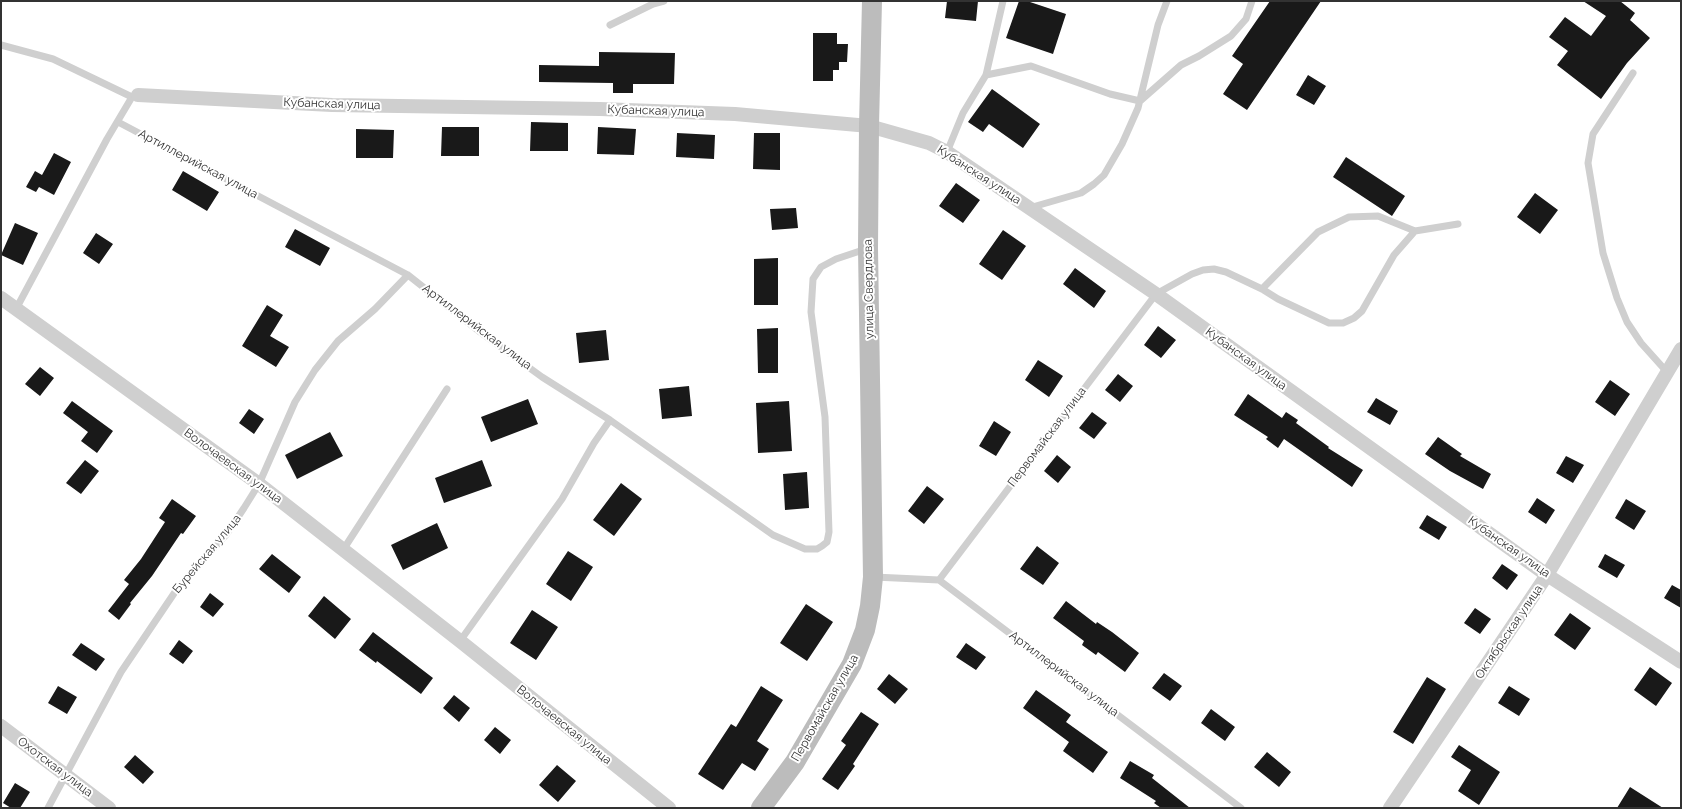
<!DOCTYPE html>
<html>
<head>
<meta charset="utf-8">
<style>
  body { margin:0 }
  #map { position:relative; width:1682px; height:809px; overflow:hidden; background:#fff; font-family:Raleway,sans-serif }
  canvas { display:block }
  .frame { position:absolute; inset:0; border:2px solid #323232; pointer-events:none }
</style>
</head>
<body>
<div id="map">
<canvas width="1682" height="809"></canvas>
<div class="frame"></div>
</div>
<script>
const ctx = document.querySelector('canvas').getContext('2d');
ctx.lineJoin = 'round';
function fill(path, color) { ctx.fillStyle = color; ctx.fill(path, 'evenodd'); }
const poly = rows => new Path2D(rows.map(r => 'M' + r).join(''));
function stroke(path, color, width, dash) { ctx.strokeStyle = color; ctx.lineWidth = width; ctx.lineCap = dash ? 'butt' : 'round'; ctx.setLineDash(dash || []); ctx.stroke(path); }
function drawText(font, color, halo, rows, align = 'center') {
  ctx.font = font + ' Raleway,sans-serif'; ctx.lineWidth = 4; ctx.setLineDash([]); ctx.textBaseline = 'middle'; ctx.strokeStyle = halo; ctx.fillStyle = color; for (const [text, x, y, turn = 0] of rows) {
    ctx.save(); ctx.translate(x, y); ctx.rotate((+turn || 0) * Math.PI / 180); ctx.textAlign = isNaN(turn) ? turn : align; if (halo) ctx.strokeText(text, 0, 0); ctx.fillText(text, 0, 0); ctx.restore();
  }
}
const building = poly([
  [947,1,978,1,976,21,945,18],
  [1019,1,1027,1,1066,14,1053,54,1006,38],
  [1270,1,1321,1,1247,110,1223,94,1243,64,1232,56],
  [1583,1,1620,1,1635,13,1630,20,1650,38,1627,63,1601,99,1557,65,1568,51,1549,37,1565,17,1591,36,1606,16],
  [813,33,837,33,837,44,848,44,847,62,839,62,839,70,833,70,833,81,813,81],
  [599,52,675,53,674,84,633,84,633,93,613,93,613,83,539,82,539,65,599,66],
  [1308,75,1326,86,1314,105,1296,95],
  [992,89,1040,124,1023,148,989,124,983,132,968,122],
  [531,122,568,123,568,151,530,151],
  [442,127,479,127,479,156,441,156],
  [598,127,636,129,634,155,597,154],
  [356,129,394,130,393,158,356,158],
  [677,133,715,135,714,159,676,157],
  [754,133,780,133,780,170,753,169],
  [54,153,71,162,54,195,39,187,36,192,26,187,35,171,42,175],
  [1346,157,1405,196,1392,216,1333,177],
  [183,171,219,192,207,211,172,190],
  [956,183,980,200,963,223,939,206],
  [1535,193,1558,210,1540,234,1517,217],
  [796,208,798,228,772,230,770,209],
  [15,223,38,233,23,265,1,255],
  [295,229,330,248,320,266,285,247],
  [1003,230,1026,246,1002,280,979,264],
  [96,233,113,244,99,264,83,253],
  [778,258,778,305,754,305,754,259],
  [1075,268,1106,291,1094,308,1063,284],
  [267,305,283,315,270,336,289,347,276,367,242,346],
  [1158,326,1176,340,1161,358,1144,345],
  [778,328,778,373,758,373,757,329],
  [606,330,609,360,579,363,576,333],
  [1038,360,1063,376,1049,397,1025,380],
  [40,367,54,378,40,396,25,384],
  [1118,374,1133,386,1120,402,1105,390],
  [1610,380,1630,394,1615,416,1595,402],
  [689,386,692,416,662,419,659,389],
  [1248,394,1282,418,1286,412,1298,420,1296,423,1329,447,1328,448,1363,470,1352,487,1284,439,1278,448,1266,439,1268,437,1234,415],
  [1376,398,1398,411,1390,425,1367,412],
  [528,399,538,424,491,442,481,417],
  [72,401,113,431,97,453,81,441,88,432,63,413],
  [789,401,792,451,758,453,756,403],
  [249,409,264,419,254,434,239,423],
  [1092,412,1107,423,1094,439,1079,428],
  [994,421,1011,432,996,456,979,446],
  [330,432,343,456,297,479,285,455],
  [1438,437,1462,454,1460,456,1491,474,1483,489,1450,471,1425,454],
  [1057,455,1071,467,1058,483,1044,471],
  [1566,456,1584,465,1573,483,1556,473],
  [85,460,99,471,81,494,66,483],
  [482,460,492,486,444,503,435,478],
  [807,472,809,508,785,510,783,474],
  [621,483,642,499,614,536,593,520],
  [927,486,944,499,924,524,908,511],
  [1537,498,1555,510,1546,524,1528,512],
  [172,499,196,516,183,534,181,533,152,576,130,603,131,604,119,620,108,611,129,584,124,580,141,559,165,522,159,518],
  [1626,499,1646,511,1634,530,1615,518],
  [1427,515,1447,527,1439,540,1419,528],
  [437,523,448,548,403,570,391,545],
  [1037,546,1059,563,1043,585,1020,569],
  [568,551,593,567,571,601,546,584],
  [272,554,301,577,289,593,259,569],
  [1605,554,1625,565,1617,578,1598,567],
  [1502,564,1518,575,1507,590,1492,578],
  [1672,585,1681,590,1681,608,1664,598],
  [210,593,224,604,213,617,200,607],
  [324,596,351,619,335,639,308,616],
  [1066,601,1096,624,1097,622,1112,632,1139,653,1125,672,1098,652,1096,655,1082,645,1084,641,1053,618],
  [806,604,833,622,807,661,780,643],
  [1475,608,1491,619,1480,634,1464,623],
  [532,610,558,627,536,660,510,643],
  [1570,613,1591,628,1575,650,1554,635],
  [373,632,433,678,421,694,377,661,376,663,359,650],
  [179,640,193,651,183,664,169,654],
  [81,643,105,659,96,671,72,655],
  [966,643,986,657,976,670,956,657],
  [1650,667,1672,683,1656,706,1634,690],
  [1164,673,1182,686,1170,701,1152,688],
  [889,674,908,689,895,704,877,689],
  [1427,677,1446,689,1413,744,1393,732],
  [58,686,77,697,67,714,48,703],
  [761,686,783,700,757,741,769,749,755,771,742,763,723,790,698,774,731,724,736,727],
  [1509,686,1530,699,1519,716,1498,703],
  [1036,690,1071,715,1066,722,1108,752,1093,773,1063,751,1069,742,1023,708],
  [454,695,470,708,459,722,443,708],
  [1211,709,1235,727,1225,741,1201,723],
  [861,712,879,724,853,764,855,766,838,790,822,779,846,745,841,741],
  [495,727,511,740,500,754,484,740],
  [1459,745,1500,772,1479,805,1458,791,1471,770,1451,757],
  [1267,752,1291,772,1279,787,1254,767],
  [135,755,154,772,143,784,124,767],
  [1130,761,1154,775,1152,778,1190,808,1161,808,1154,803,1156,801,1120,778],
  [557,765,576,781,558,802,539,785],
  [15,783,30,792,20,808,11,808,3,803],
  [1630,787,1663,808,1617,808]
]);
const service = poly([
  [610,25,653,4,664,1],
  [1,45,53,59,132,97],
  [1633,73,1593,134,1588,163,1603,253,1617,298,1627,322,1641,343,1667,372],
  [986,75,1031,66,1110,94,1140,101,1181,65,1199,56,1231,36,1246,19,1252,1],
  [118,122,408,275,480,332,542,377,610,420,773,535,805,549,817,549,822,546,827,542,829,532,825,417,811,312,813,279,821,267,836,259,866,249],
  [947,152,963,113,986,75,1003,1],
  [1029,208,1081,193,1094,184,1104,175,1122,144,1138,108,1158,25,1167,1],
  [1262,289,1318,232,1349,217,1378,216,1415,231],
  [16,309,107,139,132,97,138,95],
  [343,550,447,389],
  [874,577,939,580,1241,808],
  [939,580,1156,294,1192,274,1203,270,1214,269,1226,272,1262,289,1278,299,1329,323,1343,323,1354,318,1362,311,1394,255,1415,231,1458,224],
  [460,641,562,499,594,443,610,420],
  [48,808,121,672,177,589,226,535,244,508,259,484,295,402,315,370,338,341,375,309,408,275]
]);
const minor = poly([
  [138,95,332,105,600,109,735,114,869,126,929,143,947,152,1156,294,1547,575,1681,662],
  [1,298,259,484,460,641,669,808],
  [1,726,109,808],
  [1390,808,1547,575,1681,349]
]);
const secondary = poly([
  [761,808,795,762,852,664,865,630,870,606,873,577,868,248,869,126,872,1]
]);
const streetNames = [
  ["Кубанская улица",332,104,2],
  ["Кубанская улица",656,111,2],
  ["Артиллерийская улица",198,164,28],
  ["Кубанская улица",979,175,33],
  ["улица Свердлова",869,289,-91],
  ["Артиллерийская улица",477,327,37],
  ["Кубанская улица",1246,359,36],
  ["Первомайская улица",1047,437,-53],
  ["Волочаевская улица",233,466,36],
  ["Кубанская улица",1509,547,35],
  ["Бурейская улица",207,554,-50],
  ["Октябрьская улица",1509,632,-56],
  ["Артиллерийская улица",1064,674,37],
  ["Первомайская улица",825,708,-60],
  ["Волочаевская улица",564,725,39],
  ["Охотская улица",55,767,37]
];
fill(building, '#191919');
stroke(service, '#cfcfcf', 7);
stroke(minor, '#cfcfcf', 14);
stroke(secondary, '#bcbcbc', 20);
drawText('12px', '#323232', '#fff', streetNames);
</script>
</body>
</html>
